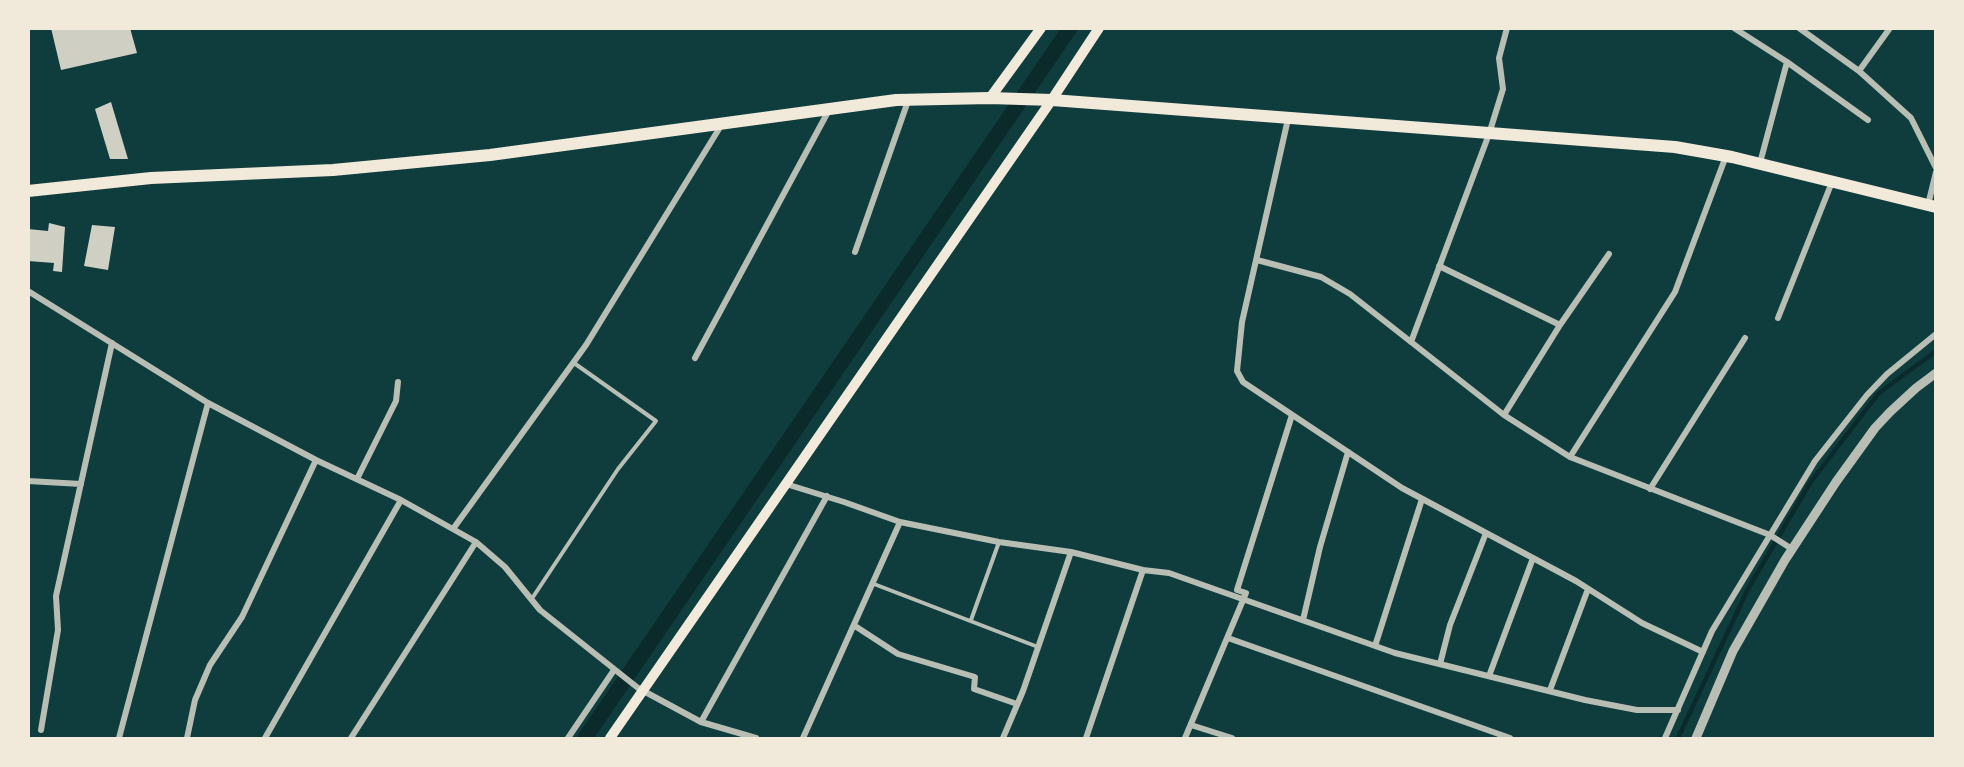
<!DOCTYPE html>
<html>
<head>
<meta charset="utf-8">
<style>
  body { margin:0 }
  #map { position:relative; width:1964px; height:767px; overflow:hidden; background:#0f3d3e; font-family:Signika,sans-serif }
  canvas { display:block }
  .frame { position:absolute; inset:0; border:30px solid #f1e9da; pointer-events:none }
</style>
</head>
<body>
<div id="map">
<canvas width="1964" height="767"></canvas>
<div class="frame"></div>
</div>
<script>
const ctx = document.querySelector('canvas').getContext('2d');
ctx.lineJoin = 'round';
const poly = rows => new Path2D(rows.map(r => 'M' + r).join(''));
function stroke(path, color, width, dash) { ctx.strokeStyle = color; ctx.lineWidth = width; ctx.lineCap = dash ? 'butt' : 'round'; ctx.setLineDash(dash || []); ctx.stroke(path); }
function fill(path, color) { ctx.fillStyle = color; ctx.fill(path, 'evenodd'); }
const stream = poly([
  [1678,738,1748,589,1810,483,1878,394,1936,351]
]);
const canal = poly([
  [585,738,1070,28]
]);
const building = poly([
  [51,28,130,28,137,53,61,70],
  [111,102,128,159,110,159,95,109],
  [49,223,65,227,62,272,53,271,54,263,28,261,28,229,48,231],
  [92,225,115,227,108,270,84,266]
]);
const service = poly([
  [874,584,1038,647],
  [531,600,618,469,656,421,574,363],
  [971,620,999,542]
]);
const minor = poly([
  [1734,28,1787,62,1868,120],
  [1799,28,1859,71,1911,118,1936,168],
  [1859,71,1890,28],
  [1288,119,1242,322,1237,371,1243,382,1402,488,1576,581,1642,623,1703,652],
  [1760,163,1787,62],
  [1928,205,1936,172],
  [855,252,908,101],
  [1257,260,1321,277,1350,294,1504,415,1570,457,1770,535,1792,549],
  [1439,266,1560,325],
  [28,291,208,403,316,460,401,500,476,542,505,567,540,610,638,688,701,722,756,738],
  [1778,318,1832,182],
  [1411,342,1489,134,1503,89,1499,58,1507,28],
  [695,358,829,110],
  [1504,415,1560,325,1609,254],
  [1570,457,1675,292,1726,156],
  [357,479,396,401,398,382],
  [28,481,81,484],
  [786,484,844,502,900,522,999,542,1071,552,1143,570,1169,573,1395,653,1585,700,1637,710,1678,710],
  [1650,489,1745,338],
  [453,529,586,345,722,124],
  [1303,620,1320,547,1348,452],
  [855,626,898,654,975,677,974,689,1017,704],
  [1228,638,1510,738],
  [1375,646,1422,499],
  [1440,664,1450,625,1486,533],
  [1489,676,1533,558],
  [1550,690,1588,589],
  [701,722,827,496],
  [1191,725,1232,738],
  [41,730,58,630,56,596,112,343],
  [119,738,208,403],
  [187,738,195,700,210,665,242,617,316,460],
  [265,738,401,500],
  [351,738,476,542],
  [568,738,614,670],
  [803,738,900,522],
  [1003,738,1023,691,1071,552],
  [1086,738,1143,570],
  [1185,738,1246,593,1237,590,1292,415],
  [1665,738,1712,631,1815,461,1867,395,1887,374,1936,334]
]);
const tertiary = poly([
  [1696,738,1733,651,1785,560,1836,482,1875,428,1890,412,1916,388,1936,373]
]);
const secondary = poly([
  [990,98,1041,28],
  [610,738,1051,101,1099,28]
]);
const primary = poly([
  [28,191,151,178,333,170,490,155,896,100,990,98,1052,100,1675,147,1732,157,1936,207]
]);
stroke(stream, '#0a2a2b', 4.5);
stroke(canal, '#0a2a2b', 15);
fill(building, '#cfcfc3');
stroke(service, '#b8beb3', 4);
stroke(minor, '#b8beb3', 6);
stroke(tertiary, '#b8beb3', 9);
stroke(secondary, '#f1e9da', 10);
stroke(primary, '#f1e9da', 12);
</script>
</body>
</html>
